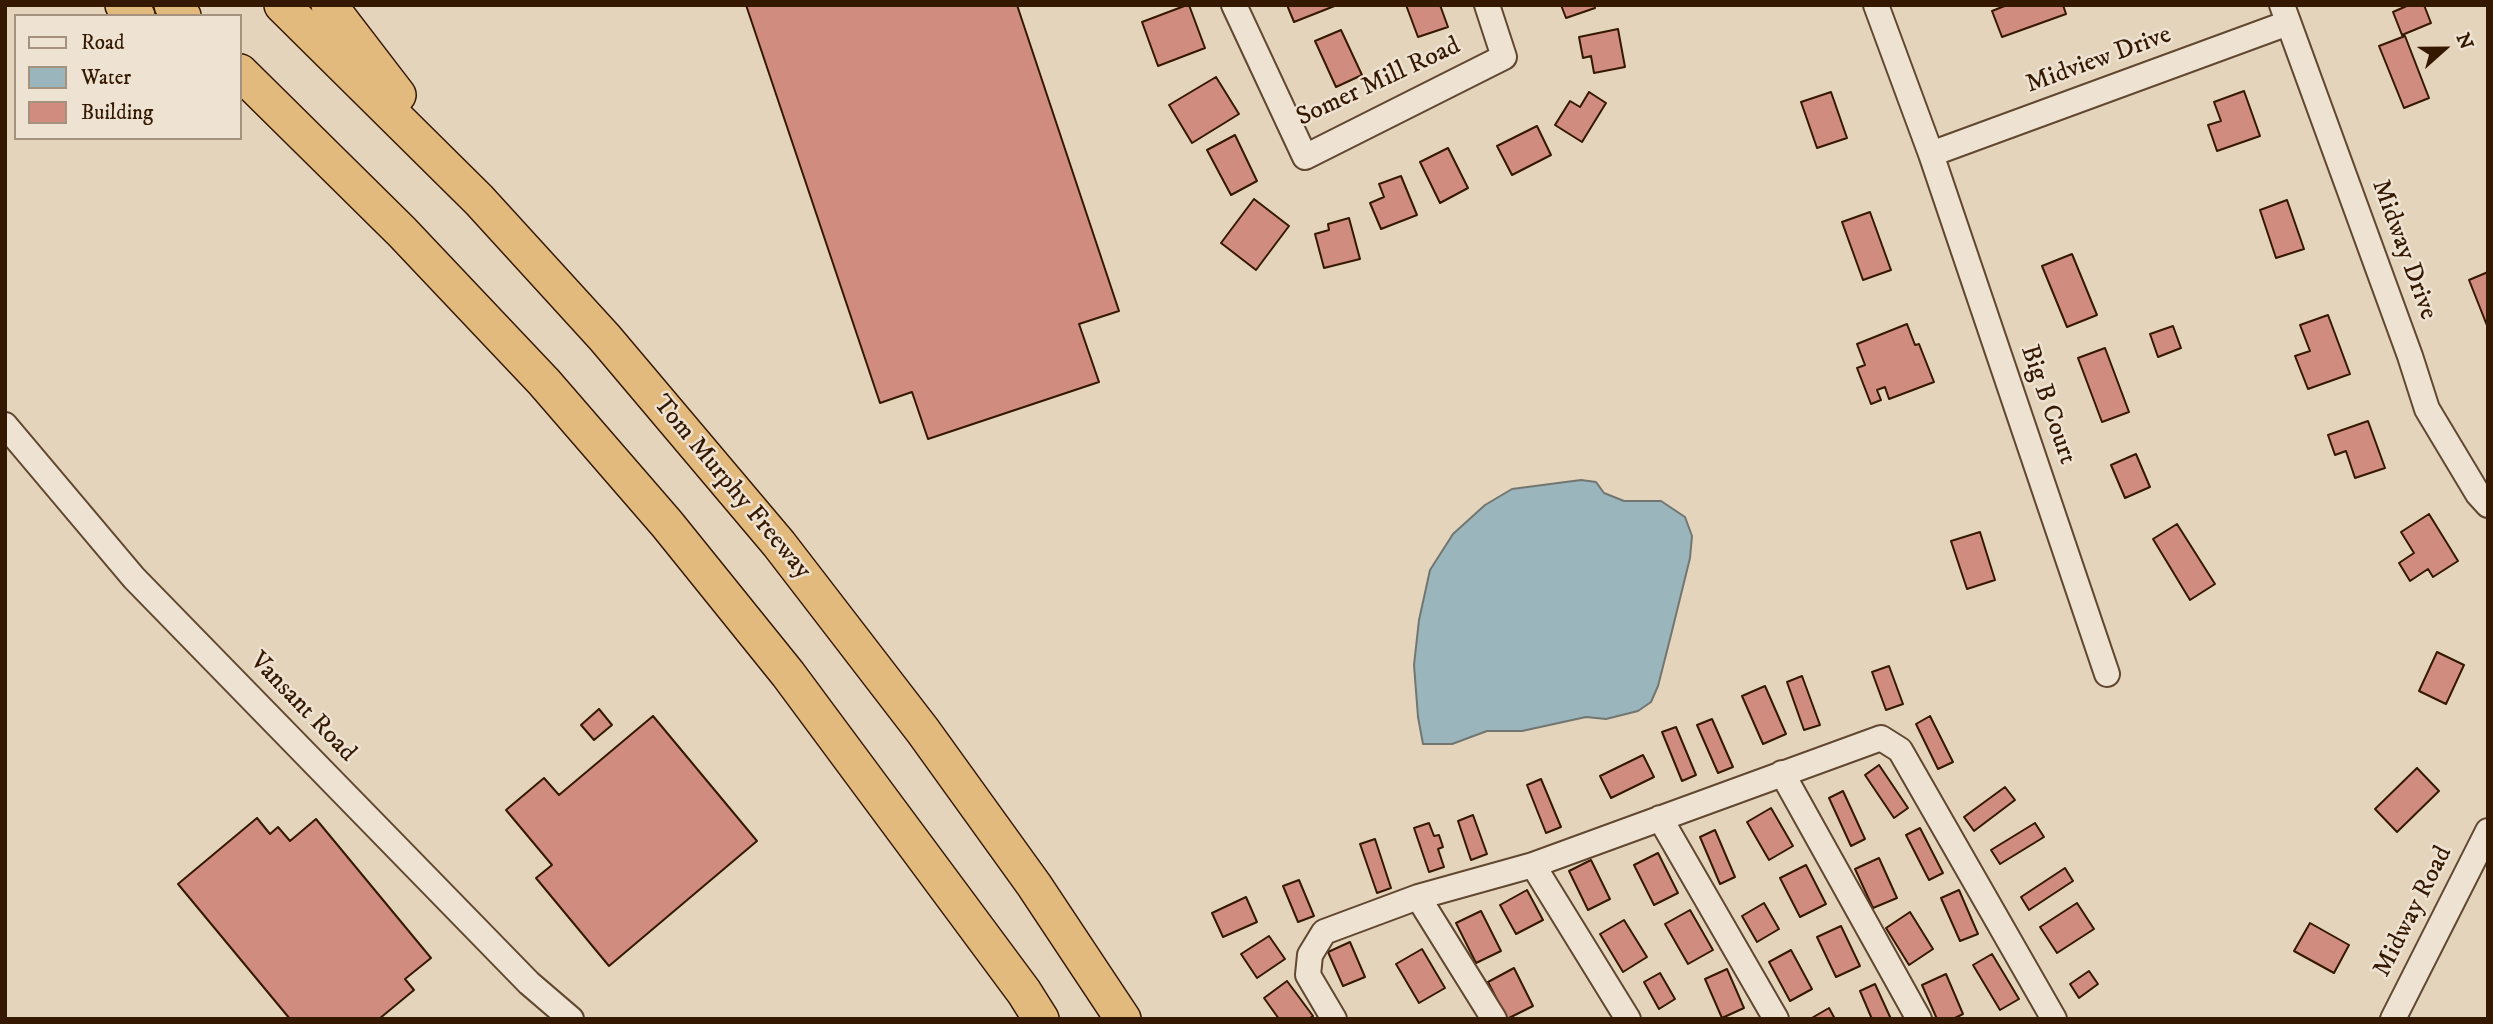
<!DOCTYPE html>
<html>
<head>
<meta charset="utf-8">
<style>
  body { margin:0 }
  #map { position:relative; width:2493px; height:1024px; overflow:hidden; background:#e5d4bc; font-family:"IM FELL DW Pica",serif }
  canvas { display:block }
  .frame { position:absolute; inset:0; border:7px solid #351800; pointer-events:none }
  .legend { position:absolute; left:14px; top:14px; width:228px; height:126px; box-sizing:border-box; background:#eee3d3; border:2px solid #a4927f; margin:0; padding:9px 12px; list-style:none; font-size:21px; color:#351800 }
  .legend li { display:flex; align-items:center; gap:14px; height:35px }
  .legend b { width:35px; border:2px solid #a4927f }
  .north { position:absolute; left:2409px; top:14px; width:70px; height:70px; -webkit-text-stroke:5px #eee3d3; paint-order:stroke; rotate:69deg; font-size:19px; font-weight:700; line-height:28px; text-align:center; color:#351800 }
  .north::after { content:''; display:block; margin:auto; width:24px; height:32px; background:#351800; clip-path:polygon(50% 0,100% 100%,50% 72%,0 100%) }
</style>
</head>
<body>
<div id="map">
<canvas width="2493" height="1024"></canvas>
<div class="frame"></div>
<ul class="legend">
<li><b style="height:9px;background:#eee3d3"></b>Road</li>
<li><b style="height:19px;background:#9bb5bc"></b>Water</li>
<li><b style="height:19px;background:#d08c7f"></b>Building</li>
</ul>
<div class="north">N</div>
</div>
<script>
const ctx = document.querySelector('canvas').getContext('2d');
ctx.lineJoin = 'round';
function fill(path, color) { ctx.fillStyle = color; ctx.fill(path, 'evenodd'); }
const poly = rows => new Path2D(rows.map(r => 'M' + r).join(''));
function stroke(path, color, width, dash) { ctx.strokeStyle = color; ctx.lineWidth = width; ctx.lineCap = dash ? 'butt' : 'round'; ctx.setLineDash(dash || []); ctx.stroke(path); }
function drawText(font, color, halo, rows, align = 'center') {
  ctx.font = font + ' "IM FELL DW Pica",serif'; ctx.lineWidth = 5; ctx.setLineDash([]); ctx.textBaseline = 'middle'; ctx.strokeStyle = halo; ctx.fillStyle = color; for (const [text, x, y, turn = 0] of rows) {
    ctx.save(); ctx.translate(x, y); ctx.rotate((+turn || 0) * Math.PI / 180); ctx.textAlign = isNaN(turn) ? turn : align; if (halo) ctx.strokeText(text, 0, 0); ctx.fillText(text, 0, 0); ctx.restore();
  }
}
const water = poly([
  [1581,480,1596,482,1604,493,1624,501,1661,501,1685,517,1692,536,1690,558,1670,639,1658,686,1651,702,1638,711,1606,719,1586,717,1522,731,1487,731,1452,744,1423,744,1418,717,1414,665,1419,620,1430,570,1453,534,1485,505,1512,489,1581,480]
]);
const building = poly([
  [746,5,1017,5,1119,311,1079,324,1099,382,928,439,912,392,880,403,746,5],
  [1187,5,1189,5,1205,48,1158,66,1142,22,1187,5],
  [1287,5,1337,5,1294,22,1287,5],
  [1406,5,1440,5,1448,27,1418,37,1406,5],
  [1561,5,1594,5,1595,8,1566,18,1561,5],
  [2007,5,2063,5,2066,14,2002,37,1992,11,2007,5],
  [2409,5,2424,5,2431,23,2402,35,2393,12,2409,5],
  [1618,29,1625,67,1594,73,1591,56,1583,58,1579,37,1618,29],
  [1341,30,1362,75,1336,87,1315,41,1341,30],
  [2405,36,2429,98,2404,108,2379,46,2405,36],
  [1216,77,1239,114,1192,143,1169,105,1216,77],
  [2244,91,2260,136,2217,151,2208,125,2221,121,2214,102,2244,91],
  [1589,92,1606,103,1582,142,1555,125,1570,101,1580,107,1589,92],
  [1831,92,1847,138,1817,148,1801,102,1831,92],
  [1537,126,1551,155,1512,175,1497,146,1537,126],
  [1235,135,1257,181,1231,195,1207,150,1235,135],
  [1448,148,1468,188,1440,203,1420,162,1448,148],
  [1401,176,1417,215,1381,229,1370,203,1384,197,1379,184,1401,176],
  [1254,199,1289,226,1256,270,1221,243,1254,199],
  [2287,200,2304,249,2276,258,2260,210,2287,200],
  [1870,212,1891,270,1863,280,1842,222,1870,212],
  [1349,218,1360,259,1324,268,1315,234,1329,230,1328,224,1349,218],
  [2072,254,2097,315,2067,327,2042,266,2072,254],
  [2488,272,2488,328,2469,280,2488,272],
  [2328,315,2350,374,2308,389,2295,356,2310,351,2300,325,2328,315],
  [1907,324,1915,345,1919,344,1934,382,1889,399,1885,387,1877,390,1881,400,1871,404,1857,368,1865,365,1857,344,1907,324],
  [2173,326,2181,348,2158,357,2150,334,2173,326],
  [2105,348,2129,412,2102,422,2078,358,2105,348],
  [2368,421,2385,468,2355,478,2346,451,2335,455,2328,435,2368,421],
  [2136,454,2150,487,2125,498,2111,465,2136,454],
  [2429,514,2458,561,2433,577,2428,569,2410,581,2399,563,2414,553,2401,532,2429,514],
  [2177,524,2215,584,2190,600,2153,539,2177,524],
  [1980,532,1995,580,1967,589,1951,541,1980,532],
  [2437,652,2464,665,2446,704,2419,691,2437,652],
  [1889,666,1903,704,1886,710,1872,672,1889,666],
  [1802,676,1820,725,1804,730,1787,682,1802,676],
  [1765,686,1786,734,1763,744,1742,696,1765,686],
  [599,709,612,725,594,740,581,725,599,709],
  [653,716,757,841,609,966,536,878,552,865,506,810,544,778,559,795,653,716],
  [1930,716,1953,762,1938,769,1916,724,1930,716],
  [1712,719,1733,767,1718,773,1697,725,1712,719],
  [1676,727,1696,775,1682,781,1662,732,1676,727],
  [1643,755,1654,777,1611,798,1600,776,1643,755],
  [1879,765,1908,808,1894,818,1865,775,1879,765],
  [2417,768,2439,791,2397,832,2375,809,2417,768],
  [1541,779,1561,827,1546,833,1527,785,1541,779],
  [2005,787,2015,800,1974,831,1964,817,2005,787],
  [1843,791,1865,839,1851,846,1829,798,1843,791],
  [1771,808,1793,846,1769,860,1747,822,1771,808],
  [1473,815,1487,854,1471,860,1458,821,1473,815],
  [257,818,270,834,278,827,290,841,316,819,431,958,405,979,414,990,379,1019,290,1019,178,884,257,818],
  [1429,823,1434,836,1439,835,1443,847,1438,849,1444,867,1429,872,1414,828,1429,823],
  [2035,823,2044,837,2000,864,1991,850,2035,823],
  [1920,828,1943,873,1929,880,1906,835,1920,828],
  [1715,830,1735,877,1720,884,1700,837,1715,830],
  [1375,839,1391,888,1377,893,1360,844,1375,839],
  [1658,853,1678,893,1654,905,1634,865,1658,853],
  [1879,858,1897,898,1873,908,1855,869,1879,858],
  [1591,860,1610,899,1588,910,1569,871,1591,860],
  [1806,865,1826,904,1800,917,1780,878,1806,865],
  [2065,868,2073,881,2029,910,2021,897,2065,868],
  [1299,880,1314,916,1298,922,1283,886,1299,880],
  [1527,890,1543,920,1516,934,1500,905,1527,890],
  [1959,890,1978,934,1960,941,1941,898,1959,890],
  [1246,897,1257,922,1223,937,1212,913,1246,897],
  [1764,903,1779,929,1757,942,1742,916,1764,903],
  [2077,903,2094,929,2057,953,2040,927,2077,903],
  [1690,910,1713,950,1688,964,1665,924,1690,910],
  [1481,911,1501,951,1476,963,1456,923,1481,911],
  [1910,912,1933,949,1909,965,1886,928,1910,912],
  [1624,920,1647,957,1623,972,1600,934,1624,920],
  [2310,923,2349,945,2334,973,2294,951,2310,923],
  [1841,926,1860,966,1836,977,1817,937,1841,926],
  [1269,936,1285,959,1257,978,1241,954,1269,936],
  [1350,942,1365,977,1343,986,1328,952,1350,942],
  [1422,949,1445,988,1419,1003,1396,964,1422,949],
  [1791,950,1812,989,1790,1001,1769,962,1791,950],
  [1992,954,2019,999,2000,1010,1973,965,1992,954],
  [1514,968,1533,1006,1507,1019,1488,982,1514,968],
  [1727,969,1744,1008,1722,1018,1705,979,1727,969],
  [2089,971,2098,984,2079,998,2070,984,2089,971],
  [1660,973,1675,999,1659,1009,1644,982,1660,973],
  [1946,974,1963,1014,1953,1019,1937,1019,1922,985,1946,974],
  [1287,981,1313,1016,1309,1019,1279,1019,1264,998,1287,981],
  [1875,984,1891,1019,1872,1019,1860,991,1875,984],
  [1829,1008,1835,1019,1810,1019,1829,1008]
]);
const minor = poly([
  [1234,5,1305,157,1504,57,1487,5],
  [1876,5,1931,154,2107,674],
  [2282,5,2410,356,2427,409,2478,494,2488,505],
  [1931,154,2288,23],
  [5,425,134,578,529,983,571,1019],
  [1782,773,1919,1019],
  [1660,818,1776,1019],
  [1533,865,1628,1019],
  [1418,897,1494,1019],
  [1334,1019,1308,975,1310,955,1324,932,1418,897,1533,865,1881,738,1900,750,2054,1019],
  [2393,1019,2488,831]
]);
const highway = poly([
  [123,5,137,16],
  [172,5,183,16],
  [282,5,479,200,605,338,779,544,923,731,1034,885,1123,1019],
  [329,5,398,95],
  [240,72,402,232,544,382,667,524,788,674,1024,992,1041,1019]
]);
const streetNames = [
  ["Midview Drive",2099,61,-20],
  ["Somer Mill Road",1379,83,-25],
  ["Midway Drive",2403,250,70],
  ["Big B Court",2047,405,71],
  ["Tom Murphy Freeway",731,488,50],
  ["Vansant Road",302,708,46],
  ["Midway Road",2414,912,-63]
];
fill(water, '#9bb5bc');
stroke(water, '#727671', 2);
fill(building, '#d08c7f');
stroke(building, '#351800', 2);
stroke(minor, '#61472f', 28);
stroke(highway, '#351800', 38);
stroke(minor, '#eee3d3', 24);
stroke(highway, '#e2ba7e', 35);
drawText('26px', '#351800', '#eee3d3', streetNames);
</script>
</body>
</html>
